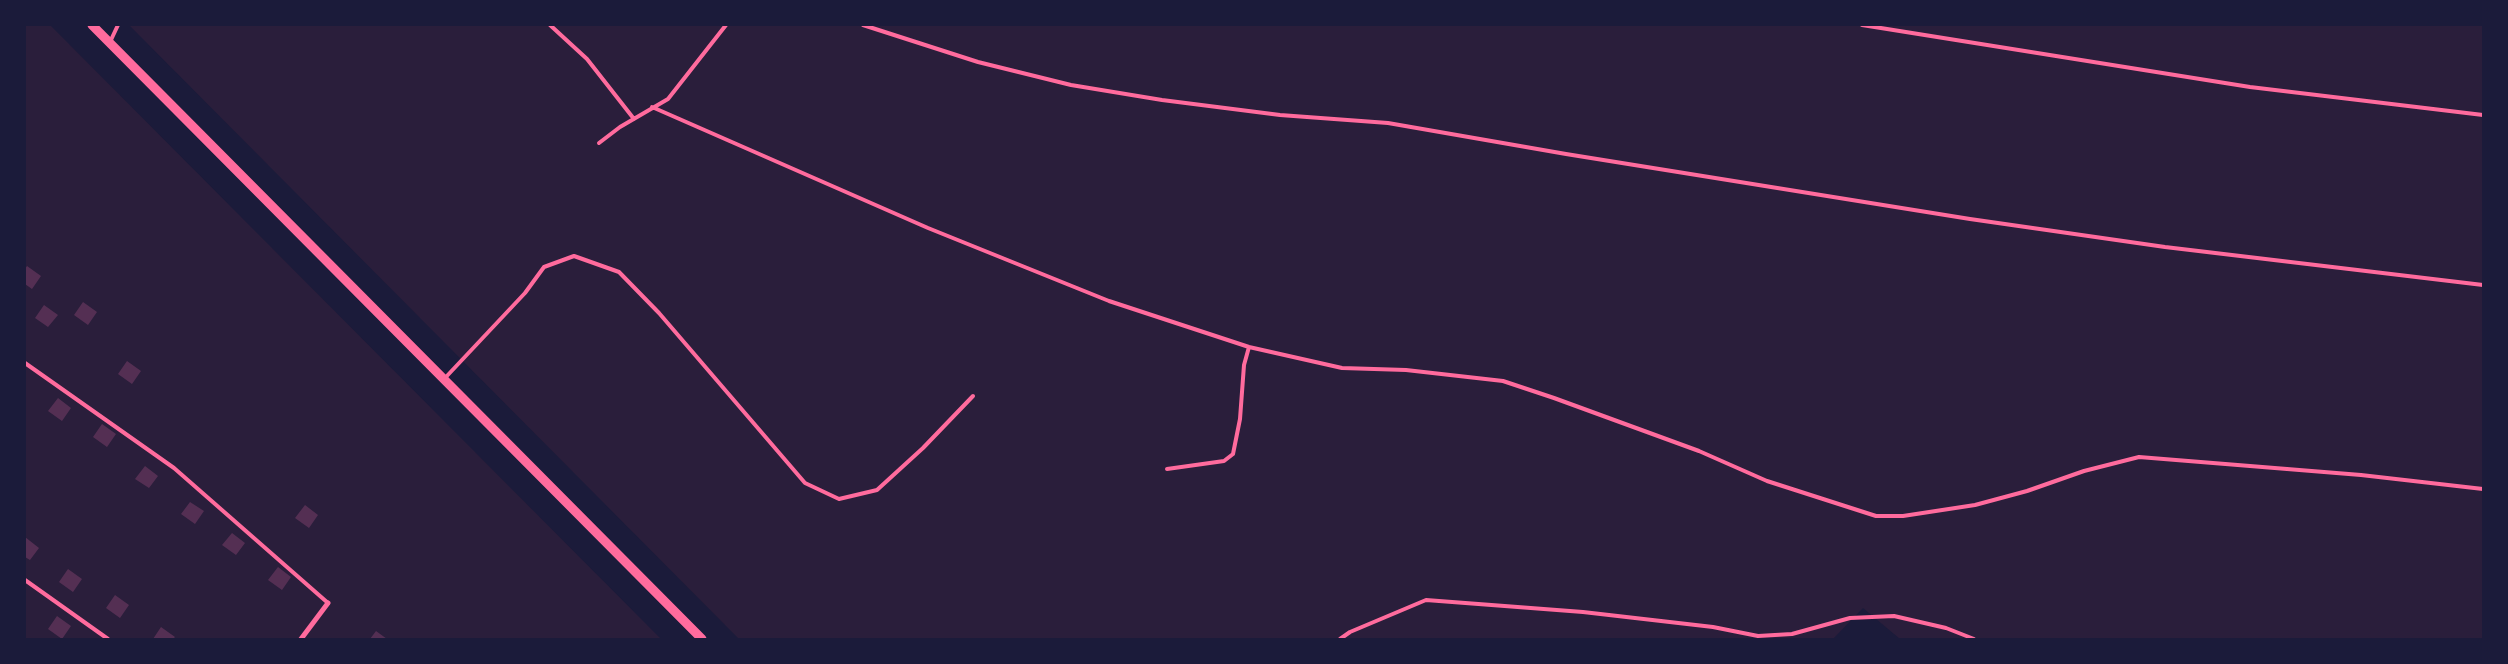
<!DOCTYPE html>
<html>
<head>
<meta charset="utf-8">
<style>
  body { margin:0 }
  #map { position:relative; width:2508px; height:664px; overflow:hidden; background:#1b1b3a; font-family:Arial,sans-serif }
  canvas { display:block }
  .frame { position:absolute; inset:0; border:26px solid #1b1b3a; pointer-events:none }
</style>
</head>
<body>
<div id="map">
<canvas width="2508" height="664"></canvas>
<div class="frame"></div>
</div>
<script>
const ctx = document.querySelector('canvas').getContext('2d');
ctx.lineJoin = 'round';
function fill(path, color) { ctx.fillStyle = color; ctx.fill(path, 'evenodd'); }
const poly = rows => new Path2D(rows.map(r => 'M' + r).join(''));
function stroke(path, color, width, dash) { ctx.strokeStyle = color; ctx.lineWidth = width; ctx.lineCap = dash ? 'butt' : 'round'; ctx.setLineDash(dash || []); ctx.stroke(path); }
const green = poly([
  [25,25,50,25,661,639,25,639],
  [129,25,2483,25,2483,639,1900,639,1863,608,1833,639,739,639]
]);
const building = poly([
  [27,266,41,276,32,289,25,284,25,269],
  [83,302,97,312,88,325,74,315],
  [44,305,58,315,48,327,35,318],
  [127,361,141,371,132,384,118,374],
  [58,398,71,408,62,421,48,411],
  [102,424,116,434,107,447,93,437],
  [145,466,158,476,149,488,135,479],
  [190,502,204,511,195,524,181,514],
  [305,505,318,515,309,528,295,518],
  [232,533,245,543,236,555,222,545],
  [25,537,39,548,30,560,25,557],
  [278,567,291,577,282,590,268,580],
  [68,569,82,579,73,592,59,582],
  [115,595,129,605,120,618,106,608],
  [57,616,71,626,62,639,48,629],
  [161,627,175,637,173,639,153,639],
  [376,631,387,639,370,639]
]);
const service = poly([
  [550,25,587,59,634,119],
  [863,25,978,62,1071,85,1162,100,1280,115,1388,123,1566,154,1970,219,2165,247,2483,285],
  [1862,25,2250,87,2483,115],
  [110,42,118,25],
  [652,107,928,228,1109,301,1249,347,1342,368,1406,370,1503,381,1554,398,1699,451,1767,481,1876,516,1903,516,1975,505,2027,491,2084,471,2139,457,2361,475,2483,489],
  [599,143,620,127,668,99,726,25],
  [25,363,174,468,328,603],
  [445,378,525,293,544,267,574,256,619,272,659,313,805,483,839,499,877,490,923,448,973,396],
  [1167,469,1224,461,1233,454,1240,419,1244,365,1249,347],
  [25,580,108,639],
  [1340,639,1350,632,1426,600,1583,612,1713,627,1758,636,1792,634,1850,618,1894,616,1946,628,1974,639]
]);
const minor = poly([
  [301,639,328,603]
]);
const tertiary = poly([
  [92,25,702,639]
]);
fill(green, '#2a1e3b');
fill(building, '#542f53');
stroke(service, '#ff6b9d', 4);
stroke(minor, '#ff6b9d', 5);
stroke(tertiary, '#ff6b9d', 9);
</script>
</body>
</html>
